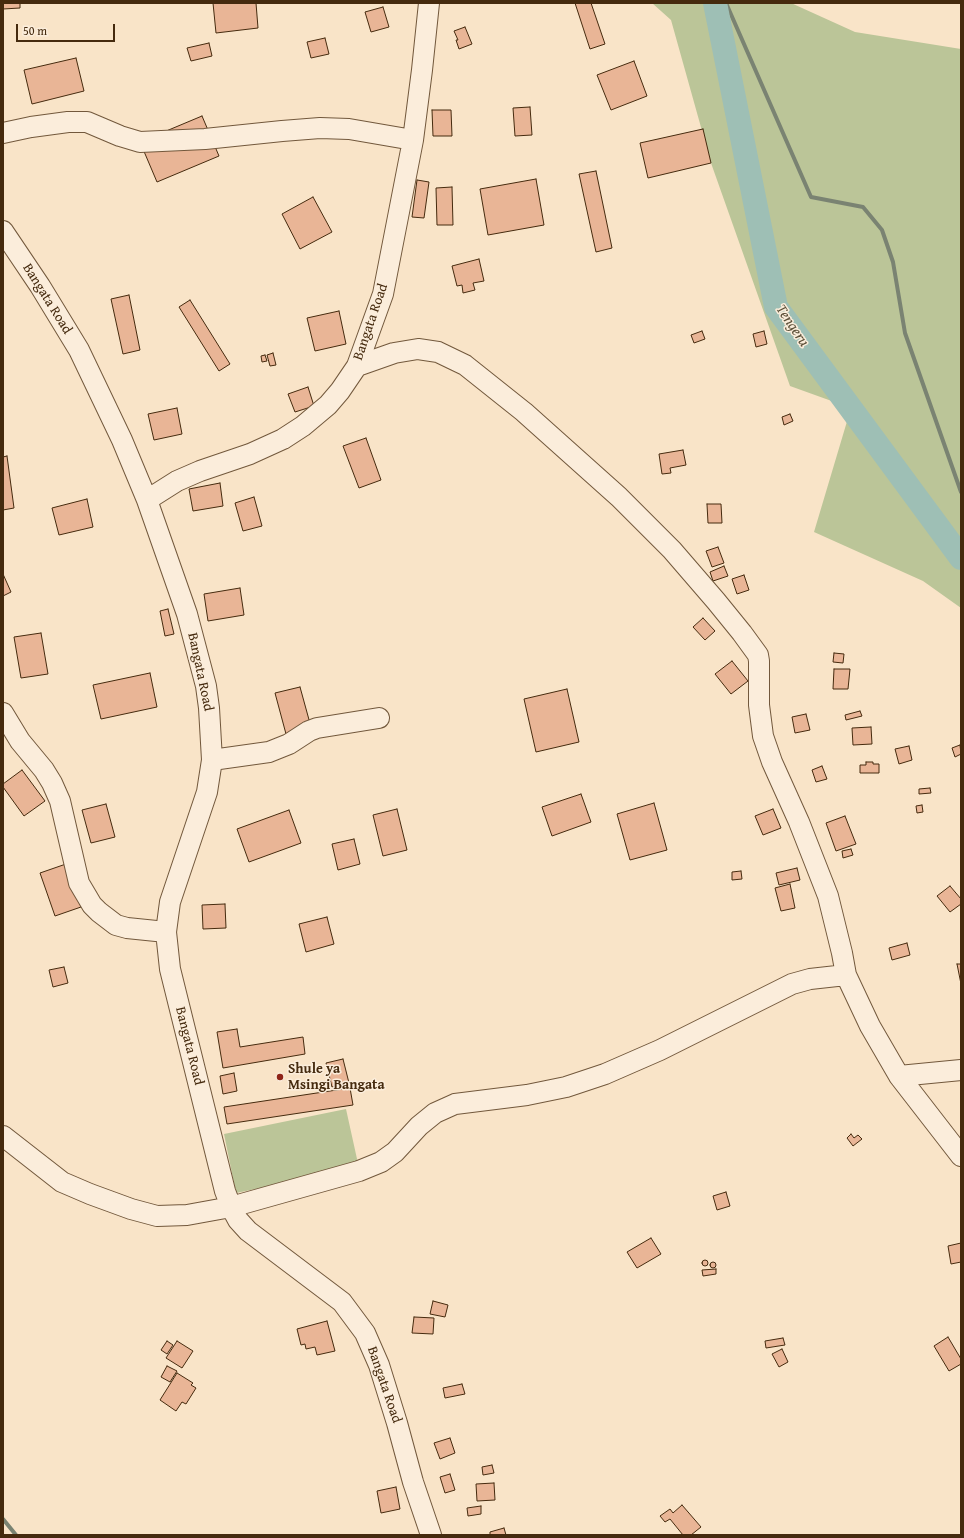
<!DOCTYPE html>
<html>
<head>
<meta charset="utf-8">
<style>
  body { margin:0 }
  #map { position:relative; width:964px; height:1538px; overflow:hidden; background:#f9e4c8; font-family:"Gentium Book Plus",serif }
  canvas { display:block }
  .frame { position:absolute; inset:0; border:4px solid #452a0e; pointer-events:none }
  .scale { position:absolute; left:16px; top:24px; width:99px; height:18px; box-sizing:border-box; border:2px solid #452a0e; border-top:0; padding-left:5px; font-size:12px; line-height:14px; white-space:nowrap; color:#452a0e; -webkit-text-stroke:3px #fbeddb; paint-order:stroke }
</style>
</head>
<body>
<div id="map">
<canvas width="964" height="1538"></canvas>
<div class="frame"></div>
<div class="scale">50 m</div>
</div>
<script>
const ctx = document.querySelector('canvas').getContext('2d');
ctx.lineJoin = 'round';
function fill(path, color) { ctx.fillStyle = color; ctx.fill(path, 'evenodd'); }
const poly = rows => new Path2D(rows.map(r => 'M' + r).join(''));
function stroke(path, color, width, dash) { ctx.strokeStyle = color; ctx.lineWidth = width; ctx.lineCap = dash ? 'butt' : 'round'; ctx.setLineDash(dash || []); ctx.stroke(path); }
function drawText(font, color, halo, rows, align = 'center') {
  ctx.font = font + ' "Gentium Book Plus",serif'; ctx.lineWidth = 3; ctx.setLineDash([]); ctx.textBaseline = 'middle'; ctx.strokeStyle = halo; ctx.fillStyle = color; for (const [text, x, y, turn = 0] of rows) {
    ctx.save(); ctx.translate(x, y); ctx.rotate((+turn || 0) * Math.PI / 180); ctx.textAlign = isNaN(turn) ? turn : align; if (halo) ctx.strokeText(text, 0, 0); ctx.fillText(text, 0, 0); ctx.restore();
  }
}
const green = poly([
  [652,3,791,3,855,32,961,49,961,608,923,581,814,532,851,408,790,386,711,163,671,20],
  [346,1109,359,1168,236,1193,224,1134]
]);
const stream = poly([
  [726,3,811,197,863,207,882,230,893,262,905,333,961,492],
  [3,1519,16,1535]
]);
const river = poly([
  [715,3,776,307,961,558]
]);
const building = poly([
  [3,3,20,3,20,8,3,9,3,3],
  [213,3,256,3,258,28,216,33,213,3],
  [575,3,591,3,605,44,590,49,575,3],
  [383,7,389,27,371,32,365,12,383,7],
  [465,27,472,44,459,49,456,40,458,40,454,31,465,27],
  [325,38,329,54,311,58,307,42,325,38],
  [209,43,212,56,191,61,187,48,209,43],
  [76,58,84,91,32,104,24,70,76,58],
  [634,61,647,96,611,110,597,75,634,61],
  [530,107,532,135,515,136,513,108,530,107],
  [432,110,451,110,452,136,433,136,432,110],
  [202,116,219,156,157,182,140,142,202,116],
  [703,129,711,163,648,178,640,143,703,129],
  [596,171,612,248,596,252,579,174,596,171],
  [536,179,544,225,488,235,480,189,536,179],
  [417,180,429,182,424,218,412,217,417,180],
  [452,187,453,225,437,225,436,188,452,187],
  [313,197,332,232,300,249,282,214,313,197],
  [479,259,484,281,473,283,475,290,463,293,462,285,457,286,452,266,479,259],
  [129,295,140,350,123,354,111,299,129,295],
  [190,300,230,364,219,371,179,307,190,300],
  [339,311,346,344,315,351,307,318,339,311],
  [702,331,705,339,694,343,691,335,702,331],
  [764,331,767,344,756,347,753,334,764,331],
  [273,353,276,365,270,366,267,355,273,353],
  [265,355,267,361,262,362,261,356,265,355],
  [308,387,314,406,295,412,288,394,308,387],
  [177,408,182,434,154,440,148,414,177,408],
  [790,414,793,421,784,425,782,417,790,414],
  [366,438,381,480,359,488,343,446,366,438],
  [683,450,686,465,670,468,671,473,662,474,659,454,683,450],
  [7,456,14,508,3,510,3,457,7,456],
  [220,483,223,506,193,511,189,489,220,483],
  [254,497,262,526,243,531,235,503,254,497],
  [87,499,93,527,59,535,52,508,87,499],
  [707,504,721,504,722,523,708,523,707,504],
  [718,547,724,563,712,567,706,551,718,547],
  [724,566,728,576,713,581,710,572,724,566],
  [3,574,11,592,3,596,3,574],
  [744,575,749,590,737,594,732,579,744,575],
  [240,588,244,615,208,621,204,594,240,588],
  [168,609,174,634,165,636,160,611,168,609],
  [703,618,715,631,705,640,693,627,703,618],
  [41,633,48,674,21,678,14,637,41,633],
  [834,653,844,654,843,663,833,662,834,653],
  [732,661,748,681,731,694,715,674,732,661],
  [834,669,850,669,848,689,833,689,834,669],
  [150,673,157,707,101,719,93,685,150,673],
  [300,687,311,727,286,734,275,693,300,687],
  [567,689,579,742,536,752,524,699,567,689],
  [860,711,862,716,846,720,845,715,860,711],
  [806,714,810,730,795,733,792,717,806,714],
  [871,727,872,744,853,745,852,728,871,727],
  [960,745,961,754,955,757,952,748,960,745],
  [909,746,912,760,899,764,895,749,909,746],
  [866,762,873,762,873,764,879,764,879,773,860,773,860,765,866,765,866,762],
  [822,766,827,779,816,782,812,770,822,766],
  [22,770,45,801,24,816,3,787,3,784,22,770],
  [930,788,931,793,919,794,919,789,930,788],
  [581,794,591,822,552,836,542,807,581,794],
  [654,803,667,850,630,860,617,814,654,803],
  [106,804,115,837,91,843,82,810,106,804],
  [922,805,923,812,917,813,916,806,922,805],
  [397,809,407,850,383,856,373,815,397,809],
  [773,809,781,828,763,835,755,816,773,809],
  [289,810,301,843,249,862,237,829,289,810],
  [845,816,856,844,836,851,826,823,845,816],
  [354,839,360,864,338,870,332,844,354,839],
  [851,849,853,855,843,858,842,851,851,849],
  [66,864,81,907,55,916,40,873,66,864],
  [797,868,800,880,779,885,776,873,797,868],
  [741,871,742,879,732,880,732,872,741,871],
  [790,884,795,908,781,911,775,888,790,884],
  [950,886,961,899,961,904,950,912,937,896,950,886],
  [225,904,226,928,203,929,202,905,225,904],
  [327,917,334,944,306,952,299,924,327,917],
  [907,943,910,955,892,960,889,948,907,943],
  [957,964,961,964,961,984,957,964],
  [64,967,68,983,53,987,49,970,64,967],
  [237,1029,240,1047,303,1037,305,1054,223,1068,217,1032,237,1029],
  [343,1059,349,1083,332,1087,326,1063,343,1059],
  [234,1073,237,1091,223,1094,220,1076,234,1073],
  [350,1088,353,1105,227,1124,224,1107,350,1088],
  [851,1134,854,1138,858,1135,862,1139,853,1146,847,1138,851,1134],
  [726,1192,730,1206,717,1210,713,1196,726,1192],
  [651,1238,661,1254,637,1268,627,1252,651,1238],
  [961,1243,961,1262,951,1264,948,1246,961,1243],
  '702 1263a3 3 0 1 1 6 0a3 3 0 1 1-6 0Z',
  '710 1265a3 3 0 1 1 6 0a3 3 0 1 1-6 0Z',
  [716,1269,716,1274,703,1276,702,1270,716,1269],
  [433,1301,448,1305,445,1317,430,1314,433,1301],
  [414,1317,434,1318,433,1334,412,1333,414,1317],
  [327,1321,335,1351,317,1355,315,1347,306,1349,305,1344,301,1345,297,1329,327,1321],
  [948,1337,961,1359,961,1364,949,1371,934,1346,948,1337],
  [783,1338,785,1345,766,1348,765,1341,783,1338],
  [167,1341,173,1345,167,1354,161,1350,167,1341],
  [177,1341,193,1351,182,1368,166,1358,177,1341],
  [782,1349,788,1362,779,1367,772,1354,782,1349],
  [167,1366,177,1371,170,1382,161,1377,167,1366],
  [177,1373,193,1383,191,1385,196,1388,186,1404,182,1402,176,1411,160,1400,177,1373],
  [462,1384,465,1394,445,1398,443,1388,462,1384],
  [450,1438,455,1453,440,1459,434,1443,450,1438],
  [492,1465,494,1473,483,1475,482,1467,492,1465],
  [450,1474,455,1490,445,1493,440,1477,450,1474],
  [494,1483,495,1500,477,1501,476,1484,494,1483],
  [396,1487,400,1509,381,1513,377,1491,396,1487],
  [682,1505,701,1527,691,1535,683,1535,670,1519,665,1522,660,1516,670,1509,673,1513,682,1505],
  [481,1506,481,1514,468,1516,467,1508,481,1506],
  [504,1528,506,1535,490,1535,490,1532,504,1528]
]);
const minor = poly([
  [3,133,31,127,68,122,87,122,120,136,140,142,205,139,282,131,320,128,349,129,413,140],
  [3,231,40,286,79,350,122,440,147,500,187,614,206,686,209,708,212,760,207,792,170,902,166,932,170,969,225,1191,231,1207,238,1220,248,1231,342,1302,365,1333,379,1365,397,1423,413,1482,431,1535],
  [357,366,394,353,418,349,438,352,465,365,524,412,619,497,672,550,716,601,742,633,758,655,759,661,759,705,763,736,772,762,799,822,828,896,842,953,846,975,870,1026,899,1076,961,1156],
  [147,500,177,481,200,471,250,454,283,439,303,426,328,405,340,391,357,366,383,294,413,140,422,70,429,3],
  [3,713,20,741,44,770,52,783,60,801,79,883,92,905,99,912,116,925,127,928,166,932],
  [212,760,269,752,289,744,309,731,317,728,379,718],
  [899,1076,961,1070],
  [3,1136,62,1182,90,1194,131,1209,157,1216,187,1215,231,1207,359,1171,381,1162,395,1152,419,1126,435,1113,455,1104,527,1095,566,1087,605,1074,660,1050,792,984,810,979,846,975]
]);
const markers = [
  [280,1077,4,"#8f2418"]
];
const streetNames = [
  ["Bangata Road",47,299,58],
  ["Bangata Road",371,322,-71],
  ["Bangata Road",200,672,78],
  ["Bangata Road",189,1046,76],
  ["Bangata Road",384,1385,71]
];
const poiNames = [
  ["Shule ya",288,1069],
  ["Msingi Bangata",288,1085]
];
const waterNames = [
  ["Tengeru",792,326,56]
];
fill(green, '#bbc598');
stroke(stream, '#7a8372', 4);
stroke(river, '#9ebfb5', 24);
fill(building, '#e9b596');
stroke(building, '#452a0e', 1);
stroke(minor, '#72583c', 22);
stroke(minor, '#fbeddb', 20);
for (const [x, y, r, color] of markers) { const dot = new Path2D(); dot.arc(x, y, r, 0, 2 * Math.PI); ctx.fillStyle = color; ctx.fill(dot); stroke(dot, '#fbeddb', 1.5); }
drawText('14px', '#452a0e', '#fbeddb', streetNames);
drawText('bold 14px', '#452a0e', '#fbeddb', poiNames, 'left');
drawText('italic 15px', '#5b4f38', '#fbeddb', waterNames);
</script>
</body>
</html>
